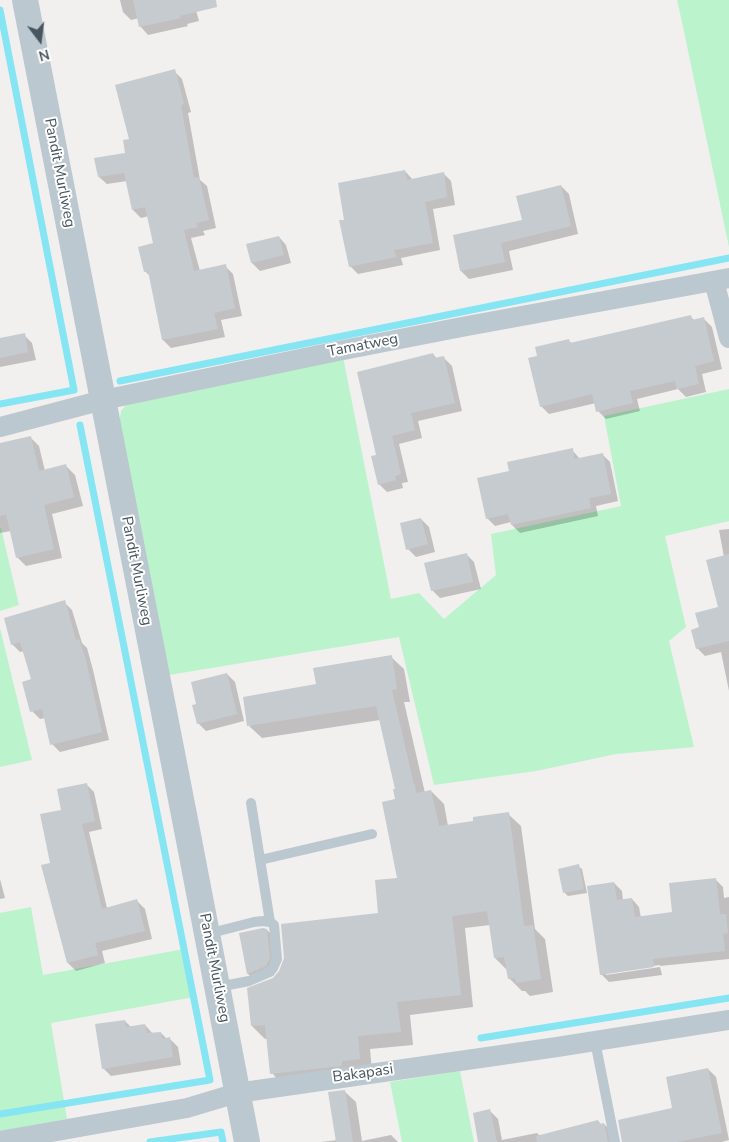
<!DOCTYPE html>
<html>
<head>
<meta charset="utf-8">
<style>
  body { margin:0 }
  #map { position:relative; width:729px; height:1142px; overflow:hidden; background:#f2efef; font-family:"Nunito Sans",sans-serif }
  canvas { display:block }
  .north { position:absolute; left:15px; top:15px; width:50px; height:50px; -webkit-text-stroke:4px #fff; paint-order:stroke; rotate:165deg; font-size:14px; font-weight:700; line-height:20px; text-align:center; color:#46555e }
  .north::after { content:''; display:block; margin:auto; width:18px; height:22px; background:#46555e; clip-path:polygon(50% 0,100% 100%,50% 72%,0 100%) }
</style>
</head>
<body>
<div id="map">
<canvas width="729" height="1142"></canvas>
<div class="north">N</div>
</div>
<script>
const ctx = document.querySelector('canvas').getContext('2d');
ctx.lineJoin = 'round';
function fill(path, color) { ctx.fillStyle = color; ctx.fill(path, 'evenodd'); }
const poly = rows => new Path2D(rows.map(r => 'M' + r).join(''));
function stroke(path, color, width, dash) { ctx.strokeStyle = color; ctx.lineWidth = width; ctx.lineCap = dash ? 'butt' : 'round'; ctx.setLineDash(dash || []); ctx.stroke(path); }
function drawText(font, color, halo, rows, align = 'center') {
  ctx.font = font + ' "Nunito Sans",sans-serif'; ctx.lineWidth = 4; ctx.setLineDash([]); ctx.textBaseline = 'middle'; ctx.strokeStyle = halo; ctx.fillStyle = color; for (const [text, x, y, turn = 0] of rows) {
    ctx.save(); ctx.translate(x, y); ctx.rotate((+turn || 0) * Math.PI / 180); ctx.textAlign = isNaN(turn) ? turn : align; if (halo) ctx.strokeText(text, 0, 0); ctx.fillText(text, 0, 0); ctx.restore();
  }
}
const green = poly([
  [677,0,729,0,729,247,682,22],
  [343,357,391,599,419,593,444,619,496,575,491,534,621,506,604,416,729,389,729,521,665,536,686,627,669,641,694,747,616,754,536,771,434,785,399,637,169,675,119,424,121,411,127,404],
  [0,528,1,528,19,605,0,611],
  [0,628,32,760,0,767],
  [31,907,43,975,184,949,194,997,51,1023,67,1119,0,1131,0,913],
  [460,1071,474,1142,402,1142,390,1082]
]);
const shadow = poly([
  [120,0,193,0,199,21,187,24,188,26,148,35,141,27,139,18,131,20,123,12],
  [174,71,182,79,191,112,188,113,200,180,207,186,216,228,203,231,205,235,191,238,200,271,225,266,233,274,242,316,221,320,225,337,171,348,163,340,150,276,145,271,155,244,149,216,141,218,133,210,127,181,107,184,99,177,126,154,131,140],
  [405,171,413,180,443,173,451,181,455,205,433,209,440,250,401,258,403,265,358,274,350,266,346,220],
  [561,186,569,194,578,234,509,251,513,270,469,279,461,271,454,236,524,221],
  [279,237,286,245,291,263,260,271,252,263,247,245],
  [690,316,695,321,704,319,712,327,722,369,702,374,706,392,686,397,678,389,637,399,640,411,606,419,598,411,596,403,549,414,541,406,539,357,569,341,573,344],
  [24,335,32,343,36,360,0,367,0,340],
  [433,354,437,359,444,358,452,366,462,411,418,421,422,438,399,444,408,482,402,483,403,488,387,492,379,484,378,456],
  [30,437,39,446,45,471,66,466,75,475,83,506,52,514,62,558,26,566,17,557,11,531,0,533,0,444],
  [572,450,580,459,602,454,610,462,618,501,596,506,598,516,520,533,512,525,511,522,495,526,487,518,511,472],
  [421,519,429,527,435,552,416,557,408,549],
  [729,529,729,691,721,652,705,656,697,648,700,628,719,608,724,557,719,530],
  [466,554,474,562,481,589,440,598,432,590],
  [64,602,72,610,82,643,87,648,93,670,109,740,60,752,52,744,45,718,40,719,32,711,33,680,24,651,20,652,12,644],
  [391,657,404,669,410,702,404,702,425,793,431,791,444,804,448,826,475,822,508,814,521,826,535,929,545,939,553,992,530,996,525,991,522,991,509,978,508,971,495,958,490,925,465,928,473,1007,410,1015,413,1045,370,1049,372,1071,284,1086,272,1073,268,1038,265,1039,252,1026,273,979,380,915,399,879,396,790,380,720,262,738,249,726,317,685],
  [227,674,235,682,244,721,206,731,198,723,198,705],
  [86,784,94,792,102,829,89,832,107,908,137,901,145,909,152,939,102,951,105,963,76,971,68,963,51,864,62,811],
  [578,866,582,869,587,893,568,896,565,893,560,870],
  [0,879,5,898,0,899],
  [715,879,723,887,724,898,729,897,729,959,660,966,660,965,606,972,606,975,660,967,662,975,609,982,601,974,614,883,622,891,623,901,632,899,639,907,641,918,673,913],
  [267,930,275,938,277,966,256,981,248,974,240,934],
  [125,1021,131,1027,145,1025,153,1034,161,1033,167,1039,170,1039,178,1047,181,1065,111,1076,103,1068],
  [708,1069,716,1077,729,1140,722,1142,623,1142,674,1109],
  [344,1091,356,1102,362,1141,391,1135,398,1142,321,1142,337,1140],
  [490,1111,498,1119,502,1140,537,1133,540,1136,598,1121,602,1125,604,1124,612,1132,614,1142,480,1142]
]);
const stream = poly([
  [0,10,74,390,0,404],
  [120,381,729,258],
  [481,1038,729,998],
  [0,1114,210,1080,80,425],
  [150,1142,221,1132,223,1142]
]);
const building = poly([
  [133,0,216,0,217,7,180,16,181,18,139,27],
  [175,69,184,104,181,105,194,178,199,177,209,220,196,223,198,227,184,230,194,271,226,264,235,308,214,313,218,329,162,340,148,271,144,272,138,247,153,243,145,207,132,210,124,173,98,177,94,158,125,153,123,140,129,139,115,85],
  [405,170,407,180,444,172,447,197,425,202,433,243,394,250,396,257,349,267,339,220,344,220,338,183],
  [561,185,571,226,501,243,505,262,460,271,453,235,522,220,516,196],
  [279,236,284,255,251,263,246,244],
  [691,315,692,320,704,317,714,361,695,366,699,384,677,389,675,381,630,391,633,403,596,412,592,394,540,407,528,358,537,356,535,347,569,339,570,343],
  [25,333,28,352,0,358,0,338],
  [433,353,434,358,444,356,455,403,411,413,415,430,392,436,401,474,395,476,396,480,378,485,371,456,376,455,357,372],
  [31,436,39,471,66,464,74,497,44,505,54,549,16,558,6,514,0,516,0,443],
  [573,448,574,459,603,453,611,494,589,498,591,508,511,525,508,514,486,519,477,478,509,471,507,462],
  [421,518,428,544,406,550,400,523],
  [467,553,473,582,431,591,424,563],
  [729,554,729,641,696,649,691,630,699,627,695,613,718,607,706,560],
  [65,600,76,640,79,639,86,660,102,732,50,745,42,709,30,712,22,682,31,679,20,642,11,645,4,618],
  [392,655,397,689,392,690,414,785,415,785,416,793,431,790,439,826,473,821,473,817,509,812,524,926,533,925,541,979,516,983,515,978,508,979,504,957,494,958,487,911,452,916,461,995,397,1002,401,1032,358,1036,360,1059,342,1061,342,1065,341,1066,270,1074,265,1025,251,1026,247,988,273,978,279,971,284,958,281,924,378,913,375,880,397,878,382,802,395,799,393,789,395,789,376,706,247,726,243,697,316,684,313,668],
  [227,673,237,714,197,724,192,705,196,704,191,682],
  [87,783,95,821,82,824,102,909,137,899,145,931,95,943,98,955,67,963,41,865,50,863,40,814,61,810,57,789],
  [579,864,584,889,563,893,558,869],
  [716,878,720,914,726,914,728,933,723,934,725,951,653,959,654,967,600,975,587,886,614,882,617,900,632,898,635,917,672,912,669,883],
  [263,928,267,929,270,958,266,966,247,974,239,933],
  [125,1020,126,1027,145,1024,147,1033,161,1032,162,1039,170,1037,173,1057,102,1069,95,1024],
  [708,1068,722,1133,677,1142,622,1142,618,1120,672,1108,666,1077],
  [345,1090,353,1142,336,1142,328,1092],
  [490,1109,497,1142,478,1142,473,1113],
  [598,1120,600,1124,604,1123,608,1142,537,1142,536,1136]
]);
const service = poly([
  [251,803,270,922],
  [260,860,372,834],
  [207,934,254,922,263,921,270,922,274,925,277,959,273,968,270,972,249,981,218,987],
  [595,1041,615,1142]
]);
const minor = poly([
  [714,281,729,338],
  [0,427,103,400,338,351,467,326,729,278],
  [0,1141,187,1108,237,1093,557,1047,729,1020]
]);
const tertiary = poly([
  [25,0,187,830,247,1142]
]);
const streetNames = [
  ["Pandit Murliweg",59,173,79],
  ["Tamatweg",363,346,-11],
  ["Pandit Murliweg",136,571,79],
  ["Pandit Murliweg",214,968,79],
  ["Bakapasi",363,1074,-8]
];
fill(green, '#bbf3cc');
fill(shadow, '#0003');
stroke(stream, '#85e5f3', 7);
fill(building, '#c6cbcf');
stroke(service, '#bcc8cf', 10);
stroke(minor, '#bcc8cf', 20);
stroke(tertiary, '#bcc8cf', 26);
drawText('15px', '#46555e', '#fff', streetNames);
</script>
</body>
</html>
